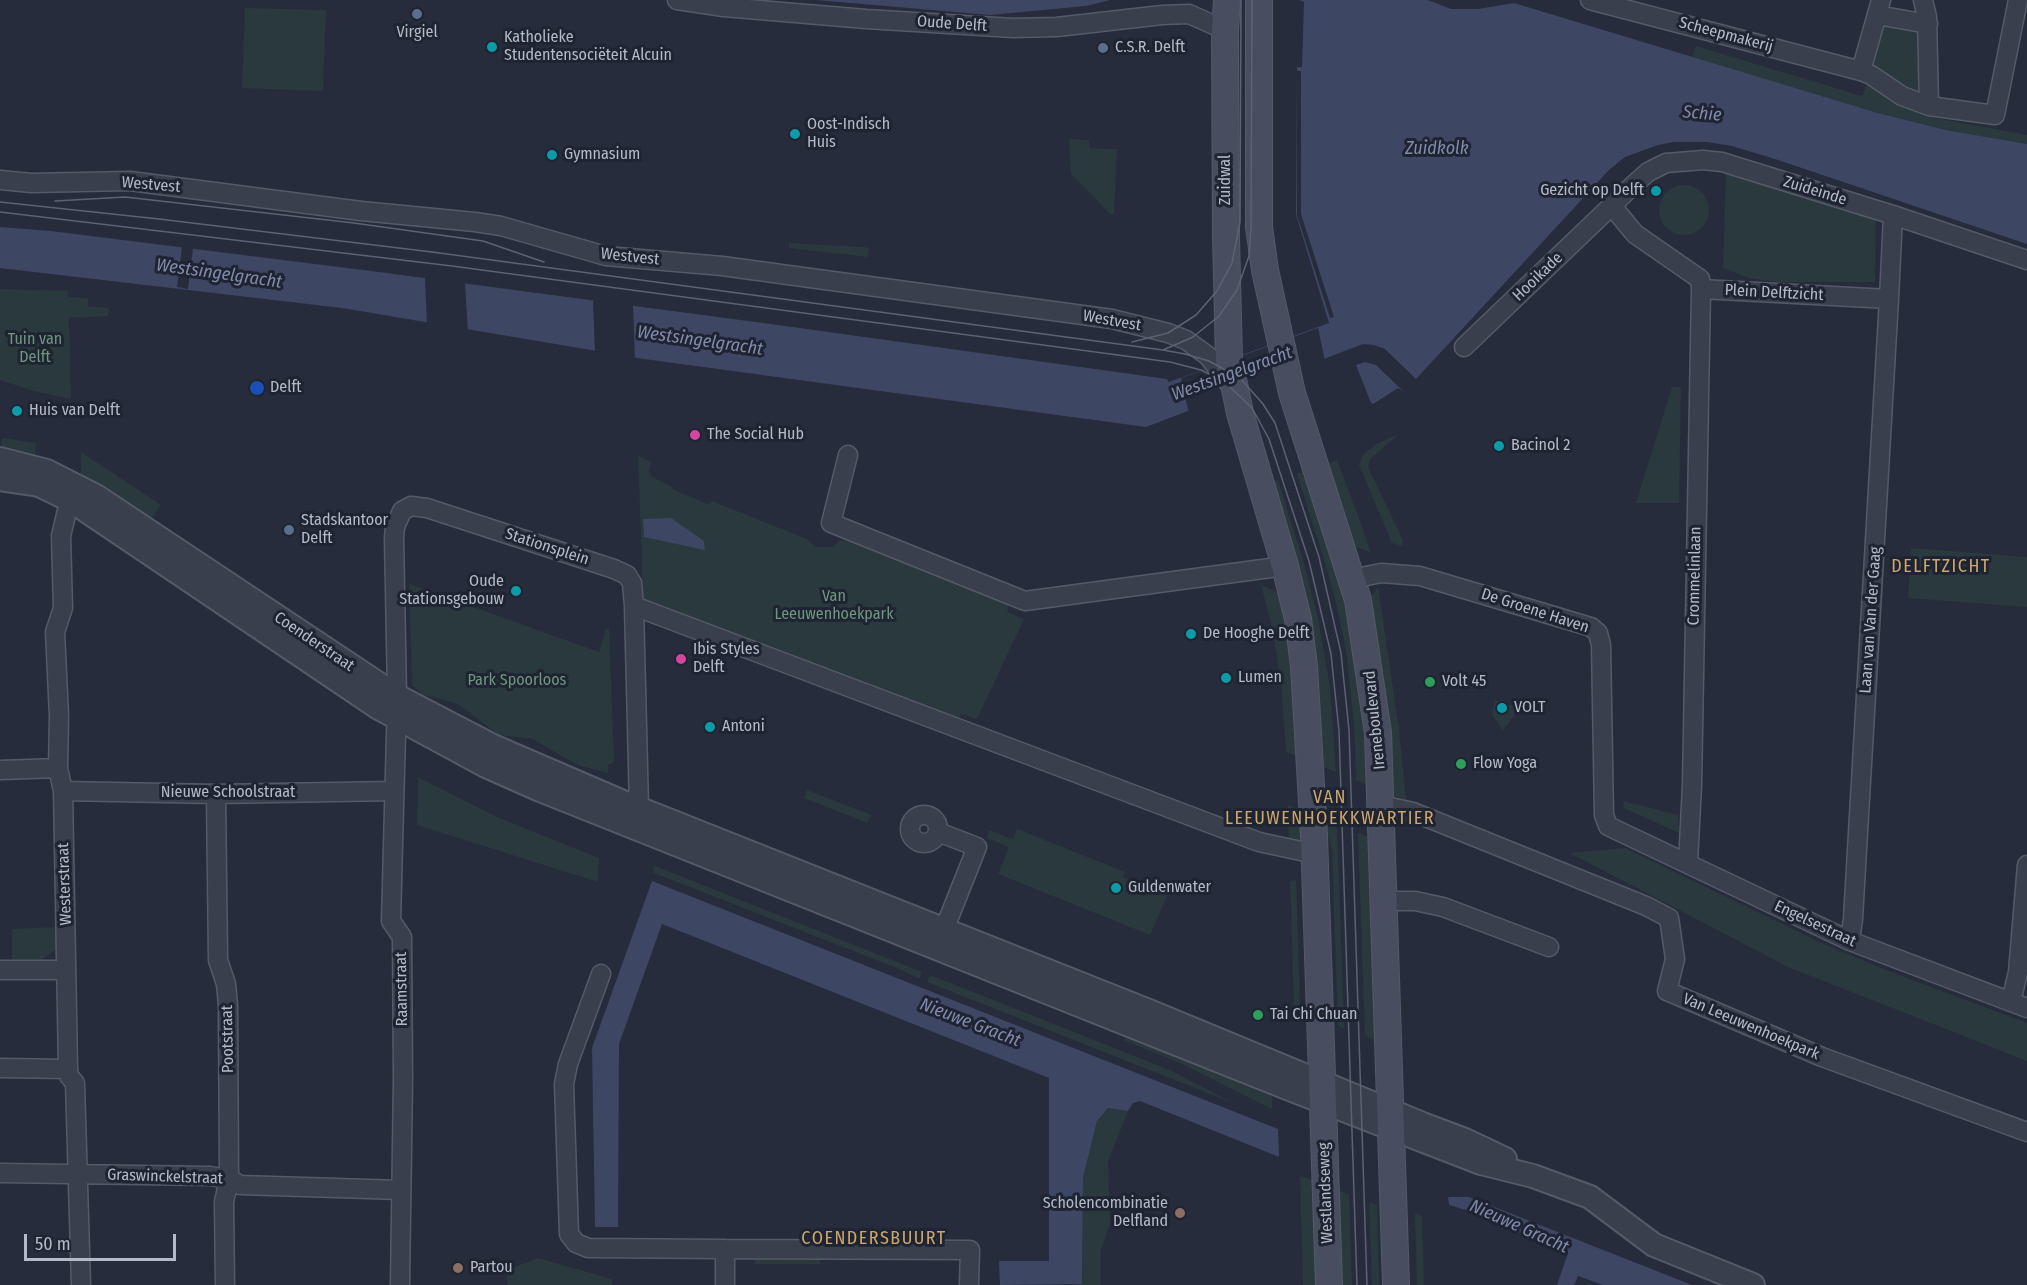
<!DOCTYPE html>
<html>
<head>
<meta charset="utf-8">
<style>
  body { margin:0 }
  #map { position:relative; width:2027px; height:1285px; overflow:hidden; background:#262c3c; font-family:"Fira Sans Condensed",sans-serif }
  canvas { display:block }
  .scale { position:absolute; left:24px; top:1234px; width:152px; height:27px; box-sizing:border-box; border:3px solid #b6bac8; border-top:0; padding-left:8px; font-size:18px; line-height:21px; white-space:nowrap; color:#b6bac8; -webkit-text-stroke:4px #1f2432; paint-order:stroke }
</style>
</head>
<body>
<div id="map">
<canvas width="2027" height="1285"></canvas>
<div class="scale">50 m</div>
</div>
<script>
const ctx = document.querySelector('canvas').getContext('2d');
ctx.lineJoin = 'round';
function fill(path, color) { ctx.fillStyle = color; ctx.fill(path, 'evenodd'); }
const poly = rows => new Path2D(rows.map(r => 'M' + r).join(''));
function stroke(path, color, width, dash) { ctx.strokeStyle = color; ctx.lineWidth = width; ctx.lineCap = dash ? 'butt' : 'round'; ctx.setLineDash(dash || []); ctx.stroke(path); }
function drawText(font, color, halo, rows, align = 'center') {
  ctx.font = font + ' "Fira Sans Condensed",sans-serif'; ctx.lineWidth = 6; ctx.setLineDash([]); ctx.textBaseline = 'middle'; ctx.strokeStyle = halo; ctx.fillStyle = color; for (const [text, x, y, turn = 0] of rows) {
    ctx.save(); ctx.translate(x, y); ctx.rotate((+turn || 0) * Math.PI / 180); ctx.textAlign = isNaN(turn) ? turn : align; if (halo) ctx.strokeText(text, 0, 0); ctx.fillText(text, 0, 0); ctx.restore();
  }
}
const green = poly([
  [245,8,326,10,323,91,242,88],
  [1878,21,1925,29,1923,99,1865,68],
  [1696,46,1862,96,1867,84,1898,101,1925,110,1924,116,2027,135,2027,144,1946,130,1878,113,1692,57],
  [1069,139,1089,140,1090,148,1117,149,1114,213,1111,215,1071,174],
  [1726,173,1876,219,1875,282,1776,282,1749,278,1723,268],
  '1659 210a25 25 0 1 1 50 0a25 25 0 1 1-50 0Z',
  [789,243,864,247,869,248,868,257,789,248],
  [0,289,67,291,68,297,88,298,88,306,109,308,108,316,69,318,71,399,34,391,0,380],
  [1672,387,1681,387,1679,503,1636,503],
  [1399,434,1370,459,1368,467,1403,540,1402,546,1392,543,1359,465,1362,456,1376,444],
  [2,438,36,443,35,460,0,455],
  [81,452,161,505,148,523,81,479],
  [638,456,651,462,649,471,652,477,671,486,674,490,708,504,712,501,807,539,816,547,834,547,838,541,846,540,1009,605,1007,612,1024,619,977,719,961,714,957,722,642,604,642,562],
  [1337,460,1357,513,1371,553,1350,544,1324,465],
  [1306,471,1342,583,1358,654,1371,786,1356,780,1354,724,1346,651,1337,607,1326,566,1297,474],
  [1278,480,1304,563,1318,618,1330,687,1336,772,1321,766,1269,483],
  [1911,548,2027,557,2027,607,1908,598],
  [409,584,599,652,606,629,609,629,614,762,608,765,608,773,577,765,533,739,499,735,458,704,422,694,412,685],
  [1261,585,1282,594,1292,643,1302,758,1286,752,1281,682,1272,627],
  [1378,586,1399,730,1406,800,1391,794,1367,604],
  [1495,700,1520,708,1503,730,1492,715],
  [418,777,497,817,599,858,598,882,417,825],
  [807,790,871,815,867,823,804,798],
  [1623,801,1678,815,1679,833,1624,808],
  [1288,805,1303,811,1302,845,1289,842],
  [1323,819,1337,824,1344,1028,1338,1026,1332,849],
  [1017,829,1125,872,1123,877,1168,894,1150,935,998,874,1009,847,987,838,989,830,1013,839],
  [1358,833,1373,839,1379,1042,1365,1036],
  [1625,848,1826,945,1891,972,2027,1023,2027,1061,1788,967,1570,853],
  [653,865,922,972,919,979,902,970,654,873],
  [1296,880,1300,1010,1294,1008,1290,881],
  [57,927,58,948,37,963,12,962,12,929],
  [930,975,1170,1070,1233,1103,927,982],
  [1125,1037,1272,1096,1272,1109,1180,1063,1124,1040],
  [1108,1108,1128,1111,1108,1161,1110,1224,1101,1250,1101,1285,1070,1285,1082,1284,1083,1178,1097,1121],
  [1300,1176,1315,1181,1318,1285,1303,1285],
  [1334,1189,1349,1194,1352,1285,1337,1285],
  [1369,1202,1377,1205,1379,1285,1372,1285],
  [1415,1213,1422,1216,1424,1285,1417,1285],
  [538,1258,612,1279,612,1285,507,1285,507,1270],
  [755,1258,820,1258,820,1264,755,1264]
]);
const water = poly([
  [816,0,1110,0,1086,6,990,15],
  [1299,0,1428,0,1451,9,1478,9,1514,3,1878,113,1946,130,2027,144,2027,244,1778,160,1732,146,1707,142,1673,142,1658,145,1625,157,1609,170,1416,379,1385,349,1374,345,1363,344,1146,427,644,359,342,308,0,268,0,227,51,231,379,272,778,325,1167,379,1169,382,1329,323,1296,215,1297,67,1302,67,1304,2],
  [1365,362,1376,365,1404,392,1398,388,1373,404,1371,403,1356,365],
  [671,518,704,541,705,550,644,537,643,519],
  [652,881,1278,1129,1279,1157,1140,1101,1133,1103,1128,1111,1108,1108,1097,1121,1083,1178,1082,1284,1000,1285,999,1261,1049,1261,1049,1078,662,924,619,1044,618,1227,595,1227,592,1048],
  [1448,1197,1469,1197,1692,1285,1603,1285,1578,1276,1574,1285,1557,1285,1568,1253,1466,1210,1449,1205]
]);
const pier = poly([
  [1297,71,1301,71,1301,214,1334,317,1330,318,1297,215],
  [182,247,193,248,188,289,177,287],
  [425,277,465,283,468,333,427,326],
  [593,300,633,305,635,361,595,354],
  [1318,328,1325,361,1189,414,1181,378]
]);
const minor = poly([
  [677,0,724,7,866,19,1013,28,1057,27,1162,15,1189,14,1225,30],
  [1590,0,1861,71,1871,75,1902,96,1929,106,1995,115,2018,0],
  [1923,0,1927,17,1929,106],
  [1877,15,1928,24],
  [1861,71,1881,0],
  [0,180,31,183,130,181,361,211,475,222,501,226,606,256,722,266,1112,319,1168,333,1186,340,1208,356,1232,387],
  [1612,206,1635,234,1700,279,1701,289,1889,299,1893,215],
  [1464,347,1629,189,1648,172,1666,163,1703,160,1722,162,1893,215,2027,260],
  [848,455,831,523,1025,601,1285,566],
  [72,489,61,536,63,608,55,632,59,716,58,768,63,791,68,1069,69,1076,75,1083,81,1285],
  [1352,579,1381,573,1420,576,1591,627,1598,633,1601,645,1604,815,1608,826,1850,941,2027,1008],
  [634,606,1259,842,1315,854],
  [0,770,58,768],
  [63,791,216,794,394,791],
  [216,794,218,960,226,984,228,1005,229,1179,224,1202,225,1285],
  [1381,805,1413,812,1646,906,1669,918,1675,959,1667,991,1822,1057,2027,1132],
  '910 829a14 14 0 1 1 28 0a14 14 0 1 1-28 0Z',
  [938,832,977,847,940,940],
  [1688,863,1692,785,1701,289],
  [1384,901,1415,901,1443,907,1549,947],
  [1850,941,1853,919,1889,299],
  [0,970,66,970],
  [601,974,568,1064,564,1084,569,1234,576,1243,588,1248,725,1249,725,1285],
  [2011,1002,2018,972,2027,865],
  [0,1068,68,1069],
  [0,1173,210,1176,229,1179,240,1185,401,1190],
  [725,1249,970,1250,969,1285],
  [400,1285,403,1078,402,937,391,921,397,696,394,537,395,527,402,511,411,506,427,508,614,569,627,575,632,583,634,606,639,808,629,817]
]);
const tertiary = poly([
  [0,459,47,471,96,496,397,696,493,746,623,802,1149,1011,1425,1125,1465,1140,1505,1159],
  [0,479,39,485,70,500,377,707,486,766,540,790,1292,1090,1481,1163,1533,1176,1590,1197,1654,1245,1753,1285]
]);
const secondary = poly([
  [1227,0,1225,30,1226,237,1229,360,1240,413,1285,566,1298,619,1304,666,1314,836,1329,1285],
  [1259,0,1259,227,1265,270,1292,393,1358,600,1378,733,1396,1285]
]);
const tram = poly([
  [55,201,125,197,354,223,483,241,544,262],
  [0,202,159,219,432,252,1163,350,1185,354,1209,361,1240,378,1263,404,1275,423,1319,557,1341,653,1349,730,1367,1285],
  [0,212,452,266,1170,362,1201,370,1226,383,1252,408,1269,439,1309,561,1331,654,1339,731,1357,1285],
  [1132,342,1168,333,1196,315,1217,291,1232,263,1240,222,1241,0],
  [1163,350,1193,337,1219,316,1237,290,1249,256,1251,227,1252,0]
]);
const markers = [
  [417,14,6,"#5c6f8a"],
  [492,47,6,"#0f9aa8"],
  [1103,48,6,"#5c6f8a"],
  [795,134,6,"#0f9aa8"],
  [552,155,6,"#0f9aa8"],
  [1656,191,6,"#0f9aa8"],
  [257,388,8,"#1a4fb4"],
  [17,411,6,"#0f9aa8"],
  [695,435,6,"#d1479c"],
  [1499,446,6,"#0f9aa8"],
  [289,530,6,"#5c6f8a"],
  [516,591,6,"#0f9aa8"],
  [1191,634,6,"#0f9aa8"],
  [681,659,6,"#d1479c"],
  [1226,678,6,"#0f9aa8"],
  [1430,682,6,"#2e9e5b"],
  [1502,708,6,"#0f9aa8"],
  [710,727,6,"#0f9aa8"],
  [1461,764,6,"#2e9e5b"],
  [1116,888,6,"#0f9aa8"],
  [1258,1015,6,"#2e9e5b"],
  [1180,1213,6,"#8d6e63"],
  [458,1268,6,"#8d6e63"]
];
const streetNames = [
  ["Oude Delft",952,24,4],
  ["Scheepmakerij",1726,35,15],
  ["Zuidwal",1226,180,-90],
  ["Westvest",151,185,5],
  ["Zuideinde",1815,191,17],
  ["Westvest",630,257,6],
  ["Hooikade",1538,277,-44],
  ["Plein Delftzicht",1774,293,3],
  ["Westvest",1112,321,10],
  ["Stationsplein",547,547,18],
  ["Crommelinlaan",1695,576,-89],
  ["De Groene Haven",1535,611,18],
  ["Laan van Van der Gaag",1871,620,-86],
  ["Coenderstraat",314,642,34],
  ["Ireneboulevard",1375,720,-96],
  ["Nieuwe Schoolstraat",228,793],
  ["Westerstraat",65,884,-92],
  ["Engelsestraat",1815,924,25],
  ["Raamstraat",402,989,-91],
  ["Van Leeuwenhoekpark",1751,1027,23],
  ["Pootstraat",228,1039,-91],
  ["Graswinckelstraat",165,1177,2],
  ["Westlandseweg",1326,1193,-92]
];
const poiNames = [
  ["Virgiel",417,33,"center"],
  ["Katholieke",504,38],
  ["Studentensociëteit Alcuin",504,56],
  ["C.S.R. Delft",1115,48],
  ["Oost-Indisch",807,125],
  ["Huis",807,143],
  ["Gymnasium",564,155],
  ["Gezicht op Delft",1644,191,"right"],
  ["Delft",270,388],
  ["Huis van Delft",29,411],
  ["The Social Hub",707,435],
  ["Bacinol 2",1511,446],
  ["Stadskantoor",301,521],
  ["Delft",301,539],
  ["Oude",504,582,"right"],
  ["Stationsgebouw",504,600,"right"],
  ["De Hooghe Delft",1203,634],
  ["Ibis Styles",693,650],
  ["Delft",693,668],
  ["Lumen",1238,678],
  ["Volt 45",1442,682],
  ["VOLT",1514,708],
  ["Antoni",722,727],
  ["Flow Yoga",1473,764],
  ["Guldenwater",1128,888],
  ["Tai Chi Chuan",1270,1015],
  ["Scholencombinatie",1168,1204,"right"],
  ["Delfland",1168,1222,"right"],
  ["Partou",470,1268]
];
const parkNames = [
  ["Tuin van",35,340],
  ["Delft",35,358],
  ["Van",834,597],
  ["Leeuwenhoekpark",834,615],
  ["Park Spoorloos",517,681]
];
const waterNames = [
  ["Schie",1702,114,5],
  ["Zuidkolk",1437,149],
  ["Westsingelgracht",219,274,8],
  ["Westsingelgracht",700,341,8],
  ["Westsingelgracht",1232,374,-20],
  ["Nieuwe Gracht",970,1023,21],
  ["Nieuwe Gracht",1519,1227,24]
];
const neighbourhoodNames = [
  ["DELFTZICHT",1941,567],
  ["VAN",1330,798],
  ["LEEUWENHOEKKWARTIER",1330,819],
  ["COENDERSBUURT",874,1239]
];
fill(green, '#29393e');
fill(water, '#3d4763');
fill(pier, '#262c3c');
stroke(minor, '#555a68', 21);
stroke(tertiary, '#555a68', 26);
stroke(secondary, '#555a68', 28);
stroke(minor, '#3a3f4d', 18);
stroke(tertiary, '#3a3f4d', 22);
stroke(secondary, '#484d5f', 26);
stroke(tram, '#5d6273', 1.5);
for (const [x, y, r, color] of markers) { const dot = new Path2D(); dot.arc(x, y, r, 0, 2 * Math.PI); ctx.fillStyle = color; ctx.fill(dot); stroke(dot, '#1f2432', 2); }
drawText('16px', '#b6bac8', '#1f2432', streetNames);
drawText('16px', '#b6bac8', '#1f2432', poiNames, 'left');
drawText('16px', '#6f967f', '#1f2432', parkNames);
drawText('italic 18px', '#808cac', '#1f2432', waterNames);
ctx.letterSpacing = '1.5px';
drawText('18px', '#cca66d', '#1f2432', neighbourhoodNames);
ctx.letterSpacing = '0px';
</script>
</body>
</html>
